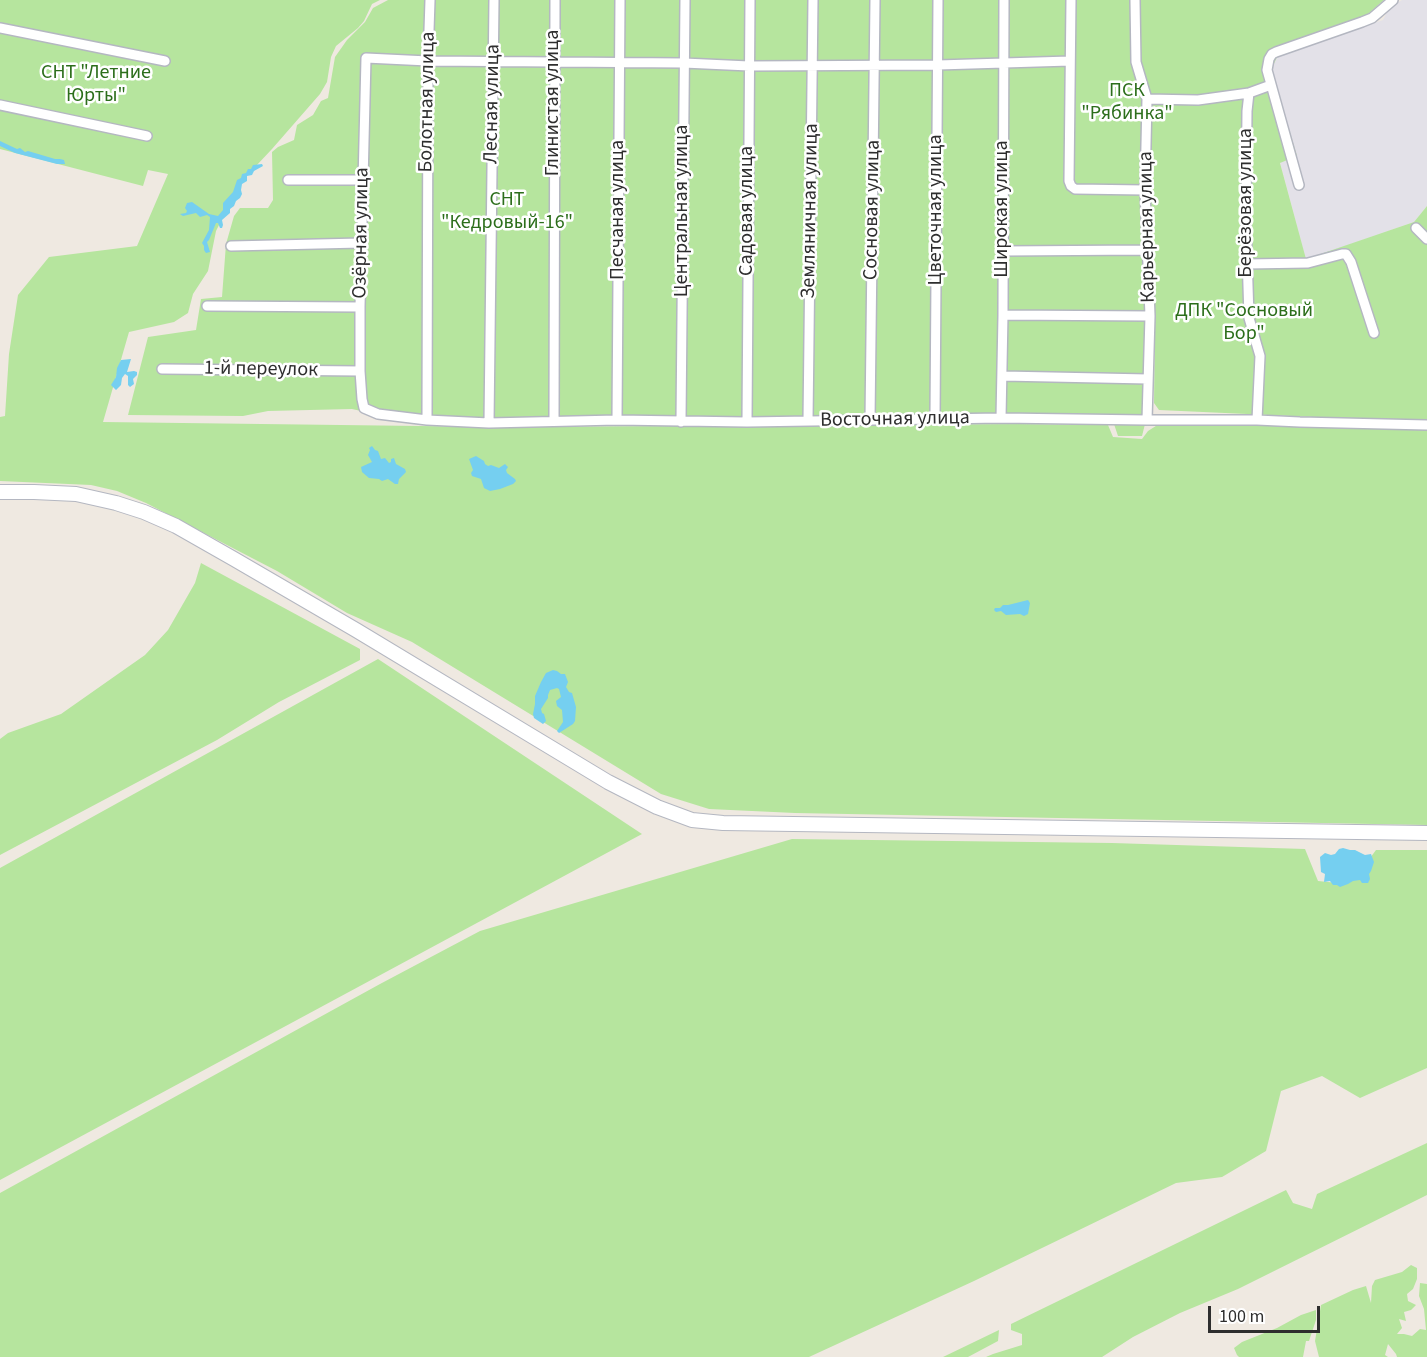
<!DOCTYPE html>
<html>
<head>
<meta charset="utf-8">
<style>
  body { margin:0 }
  #map { position:relative; width:1427px; height:1357px; overflow:hidden; background:#efe9e1; font-family:"Source Sans 3",sans-serif }
  canvas { display:block }
  .scale { position:absolute; left:1208px; top:1306px; width:112px; height:27px; box-sizing:border-box; border:3px solid #2e2e2e; border-top:0; padding-left:8px; font-size:18px; line-height:21px; white-space:nowrap; color:#2e2e2e; -webkit-text-stroke:4px #fff; paint-order:stroke }
</style>
</head>
<body>
<div id="map">
<canvas width="1427" height="1357"></canvas>
<div class="scale">100 m</div>
</div>
<script>
const ctx = document.querySelector('canvas').getContext('2d');
ctx.lineJoin = 'round';
function fill(path, color) { ctx.fillStyle = color; ctx.fill(path, 'evenodd'); }
const poly = rows => new Path2D(rows.map(r => 'M' + r).join(''));
function stroke(path, color, width, dash) { ctx.strokeStyle = color; ctx.lineWidth = width; ctx.lineCap = dash ? 'butt' : 'round'; ctx.setLineDash(dash || []); ctx.stroke(path); }
function drawText(font, color, halo, rows, align = 'center') {
  ctx.font = font + ' "Source Sans 3",sans-serif'; ctx.lineWidth = 5; ctx.setLineDash([]); ctx.textBaseline = 'middle'; ctx.strokeStyle = halo; ctx.fillStyle = color; for (const [text, x, y, turn = 0] of rows) {
    ctx.save(); ctx.translate(x, y); ctx.rotate((+turn || 0) * Math.PI / 180); ctx.textAlign = isNaN(turn) ? turn : align; if (halo) ctx.strokeText(text, 0, 0); ctx.fillText(text, 0, 0); ctx.restore();
  }
}
const industrial = poly([
  [1402,0,1427,0,1427,206,1414,222,1306,260,1280,162,1297,156,1271,70,1278,55,1383,20,1389,8]
]);
const green = poly([
  [0,0,380,0,372,4,364,21,358,28,336,46,331,57,327,82,320,94,272,149,240,183,216,231,208,271,193,294,188,313,174,322,129,332,103,422,499,427,1019,424,1108,425,1113,437,1142,439,1148,431,1159,424,1247,423,1261,425,1427,430,1427,825,795,813,709,809,661,794,412,642,347,613,277,571,146,503,117,491,91,485,0,481,0,417,5,416,9,354,18,295,49,257,137,246,168,174,148,170,143,186,0,149],
  [388,0,1384,0,1368,14,1278,55,1271,70,1297,156,1280,163,1306,259,1414,222,1427,206,1427,420,1357,419,1159,410,1154,403,1155,323,1150,185,1141,185,1147,304,1145,424,1142,436,1118,436,1114,424,938,422,493,426,415,423,352,409,268,411,243,416,128,415,148,337,196,330,201,299,222,297,226,244,234,216,240,208,268,208,273,200,272,152,278,147,294,140,297,125,313,115,321,101,328,98,335,57,347,40,365,22,373,8],
  [201,563,360,649,360,660,279,702,217,740,0,855,0,739,8,733,61,714,145,655,168,630,195,583],
  [378,659,642,834,0,1180,0,868],
  [792,839,1112,843,1305,849,1318,881,1338,883,1359,873,1376,850,1427,850,1427,1068,1360,1098,1322,1076,1281,1091,1266,1151,1222,1177,1176,1183,974,1281,809,1357,0,1357,0,1193,380,984,480,931],
  [1427,1143,1427,1195,1238,1289,1180,1313,1133,1337,1102,1357,986,1357,993,1354,1022,1345,1022,1334,1011,1330,1011,1324,1286,1190,1293,1203,1312,1209,1317,1194],
  [1411,1265,1417,1268,1417,1279,1413,1289,1407,1294,1408,1301,1416,1305,1411,1310,1404,1312,1406,1321,1399,1319,1402,1328,1397,1334,1404,1334,1412,1336,1420,1329,1426,1330,1424,1309,1419,1296,1420,1283,1427,1284,1427,1357,1397,1357,1396,1354,1388,1344,1385,1355,1388,1357,1319,1357,1315,1341,1321,1305,1353,1290,1366,1286,1371,1303,1372,1286,1375,1280,1402,1272],
  [1316,1310,1316,1320,1309,1341,1306,1341,1303,1357,1239,1357,1237,1355,1234,1348,1242,1342,1277,1328,1301,1315],
  [999,1330,998,1341,968,1357,943,1357]
]);
const water = poly([
  [0,141,17,149,20,148,25,152,28,151,55,159,60,159,64,160,65,164,57,164,15,153,0,146],
  [262,164,263,166,254,171,252,175,247,176,247,181,242,184,241,190,242,194,240,198,236,201,234,206,230,209,230,213,222,220,223,225,222,228,220,228,218,223,216,223,209,240,207,242,210,252,206,253,204,250,204,246,202,243,209,230,210,217,207,215,200,217,196,213,183,216,180,214,186,213,187,211,185,208,187,203,192,202,209,214,218,216,223,210,223,203,233,192,237,180,241,178,242,174,246,173,248,169,251,169,253,165],
  [131,359,127,372,134,371,137,372,137,375,133,379,134,384,130,387,128,385,128,376,125,374,122,378,121,385,116,390,111,385,116,377,117,368,121,360],
  [372,446,375,450,378,451,381,459,385,458,389,463,391,462,391,459,394,458,396,464,405,469,406,472,399,479,398,484,395,484,388,479,382,481,379,479,369,478,362,472,361,467,372,462,368,455,370,450,369,448],
  [476,456,484,461,485,464,488,466,491,465,499,468,505,464,508,467,506,470,507,473,515,479,516,481,513,484,500,489,490,491,484,488,481,479,472,476,471,473,473,470,469,459],
  [1028,600,1030,603,1028,614,1024,616,1020,614,1006,615,1001,611,996,612,994,610,995,608,1000,608,1003,605,1008,605],
  [553,670,557,671,561,674,565,674,568,682,566,687,569,692,572,693,576,707,575,721,573,724,559,733,557,731,563,722,562,710,557,706,556,701,561,697,559,689,557,688,550,690,548,695,548,698,541,709,542,713,544,714,546,721,543,724,534,718,533,714,535,704,535,696,541,682,546,673],
  [1343,848,1350,850,1355,850,1365,855,1371,854,1374,862,1371,871,1369,874,1370,879,1368,883,1362,883,1360,880,1353,881,1348,884,1340,887,1337,885,1333,885,1330,881,1324,882,1325,874,1321,872,1320,857,1325,853,1331,855,1335,854,1339,849]
]);
const street = poly([
  [1071,0,1069,181,1071,186,1075,189,1145,190],
  [1135,0,1136,62,1147,99,1145,190,1150,316,1147,420],
  [0,28,165,61],
  [1070,61,938,65,749,66,684,63,428,61,366,58,360,307,360,371,362,399,364,408,378,414,427,420,489,423,617,420,747,422,1001,418,1147,420,1257,420,1300,422,1427,425],
  [1249,93,1247,111,1246,221,1249,318,1260,356,1257,420],
  [1147,99,1198,100,1249,93,1271,85],
  [0,105,147,136],
  [288,180,363,180],
  [1299,185,1267,70,1269,59,1272,54,1276,52,1362,22,1372,18,1393,0],
  [1416,228,1427,239],
  [231,246,361,243],
  [1003,251,1146,250],
  [1247,264,1308,263,1342,254,1346,254,1351,262,1374,333],
  [207,306,360,307],
  [1003,315,1150,316],
  [162,369,360,371],
  [1003,376,1148,379],
  [1001,418,1003,315,1004,0],
  [935,419,938,0],
  [427,420,428,61,430,0],
  [617,420,620,0],
  [870,420,875,0],
  [554,421,555,0],
  [808,421,813,0],
  [681,422,685,0],
  [747,422,750,0],
  [489,423,494,0]
]);
const secondary = poly([
  [0,492,34,492,76,494,116,503,144,512,176,526,234,559,356,630,608,782,657,807,692,820,723,823,1427,833]
]);
const parkNames = [
  ["СНТ \"Летние",96,74],
  ["Юрты\"",96,97],
  ["ПСК",1127,92],
  ["\"Рябинка\"",1127,115],
  ["СНТ",507,201],
  ["\"Кедровый-16\"",507,224],
  ["ДПК \"Сосновый",1244,312],
  ["Бор\"",1244,335]
];
const streetNames = [
  ["Болотная улица",428,102,-89],
  ["Глинистая улица",554,103,-90],
  ["Лесная улица",493,104,-89],
  ["Берёзовая улица",1247,203,-90],
  ["Широкая улица",1003,209,-90],
  ["Песчаная улица",619,210,-90],
  ["Сосновая улица",873,210,-89],
  ["Цветочная улица",937,210,-90],
  ["Центральная улица",683,211,-90],
  ["Садовая улица",748,211,-90],
  ["Земляничная улица",811,211,-89],
  ["Карьерная улица",1148,227,-91],
  ["Озёрная улица",362,233,-89],
  ["1-й переулок",261,370,1],
  ["Восточная улица",895,420,-1]
];
fill(industrial, '#e3e1e8');
fill(green, '#b6e59e');
fill(water, '#75cff0');
stroke(street, '#b4b7c1', 12);
stroke(secondary, '#b4b7c1', 16);
stroke(street, '#fff', 9);
stroke(secondary, '#fff', 14);
drawText('20px', '#2c6e1b', '#fff', parkNames);
drawText('20px', '#2e2e2e', '#fff', streetNames);
</script>
</body>
</html>
